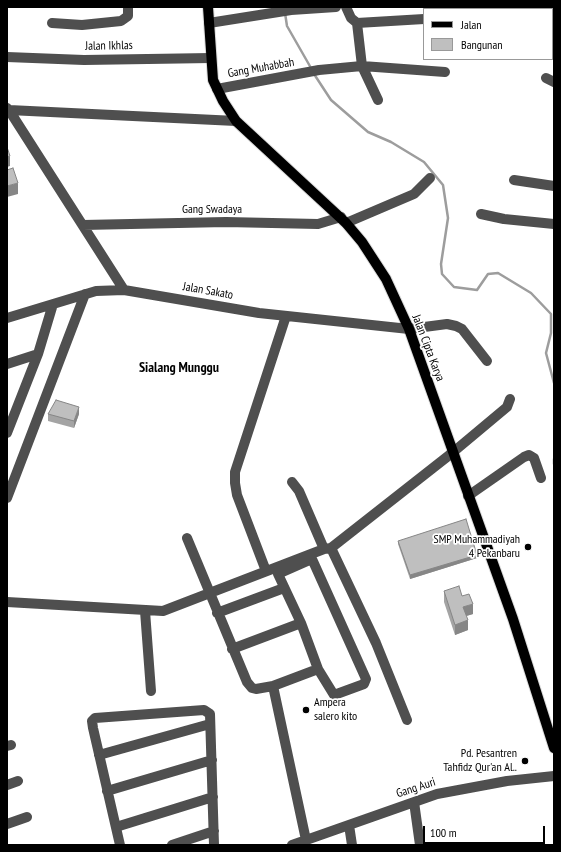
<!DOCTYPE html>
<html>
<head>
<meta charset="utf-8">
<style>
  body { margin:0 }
  #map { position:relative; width:561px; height:852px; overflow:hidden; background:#fff; font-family:"PT Sans Narrow",sans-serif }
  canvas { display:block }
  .frame { position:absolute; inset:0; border:8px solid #000; pointer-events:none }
  .legend { position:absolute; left:423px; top:8px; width:130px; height:52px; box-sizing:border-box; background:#fff; border:1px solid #999; margin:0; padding:5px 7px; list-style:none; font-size:12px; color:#000 }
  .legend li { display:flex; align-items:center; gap:8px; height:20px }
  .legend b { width:20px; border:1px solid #999 }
  .scale { position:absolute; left:423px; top:826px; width:122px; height:18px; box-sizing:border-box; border:2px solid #000; border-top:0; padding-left:5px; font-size:12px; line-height:14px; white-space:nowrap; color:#000; -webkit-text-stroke:3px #fff; paint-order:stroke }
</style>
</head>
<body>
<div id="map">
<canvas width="561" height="852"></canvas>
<div class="frame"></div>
<ul class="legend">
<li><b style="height:5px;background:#000"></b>Jalan</li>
<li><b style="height:11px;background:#bfbfbf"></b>Bangunan</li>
</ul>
<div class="scale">100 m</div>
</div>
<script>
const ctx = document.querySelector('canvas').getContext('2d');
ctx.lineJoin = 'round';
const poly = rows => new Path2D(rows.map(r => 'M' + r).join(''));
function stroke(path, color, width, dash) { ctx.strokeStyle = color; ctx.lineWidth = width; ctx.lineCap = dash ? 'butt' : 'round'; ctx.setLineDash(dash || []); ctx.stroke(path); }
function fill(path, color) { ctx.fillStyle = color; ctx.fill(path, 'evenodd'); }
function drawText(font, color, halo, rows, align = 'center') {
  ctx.font = font + ' "PT Sans Narrow",sans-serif'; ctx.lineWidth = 3.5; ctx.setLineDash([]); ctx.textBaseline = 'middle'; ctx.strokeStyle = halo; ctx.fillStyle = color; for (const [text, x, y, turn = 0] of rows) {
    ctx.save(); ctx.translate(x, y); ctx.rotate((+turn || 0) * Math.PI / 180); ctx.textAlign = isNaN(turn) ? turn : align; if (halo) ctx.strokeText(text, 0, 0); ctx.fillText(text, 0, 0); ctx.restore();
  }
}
const stream = poly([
  [285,13,287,26,311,68],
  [314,74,331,100,368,132,391,142,424,162,443,185,448,218,441,264,442,274,454,287,477,290,488,274,498,273,531,293,551,314,551,333,546,353,554,383],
  [554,459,554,464]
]);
const minor = poly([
  [346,7,351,18,357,23,424,19],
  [52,23,82,25,121,21,128,16,128,7],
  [209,23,291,10,336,7],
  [357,23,362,66,378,100],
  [7,57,84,60,211,58],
  [546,78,554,82],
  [217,89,319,70,362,66,445,72],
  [7,108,9,110,236,121],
  [9,110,124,290],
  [514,180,554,186],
  [481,214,504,219,554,224],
  [346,223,414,194,430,178],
  [83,225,226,222,318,224,341,217],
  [7,318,96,291,124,290,259,313,409,329,447,324,456,326,462,329,487,361],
  [7,364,38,354],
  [7,433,38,354,53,304],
  [292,482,299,491,324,549],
  [468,496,524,457,529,455,534,458,541,478],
  [7,498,85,294],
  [187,538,247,682,252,688,256,689,273,686,306,840],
  [331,548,376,643,407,720],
  [312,559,366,679,364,684,334,695,318,669,301,623,278,574,312,559],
  [266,571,237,495,235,483,235,472,286,316],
  [7,602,163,611,324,549,331,548,452,453,507,407,510,399],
  [145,611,151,691],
  [217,613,284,588],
  [232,649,301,623],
  [273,686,318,669],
  [7,746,11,745],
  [99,755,210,724],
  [7,785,18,781],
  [107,791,212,760],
  [414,802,420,845],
  [7,824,27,817],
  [349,825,352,845],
  [116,827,213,797],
  [120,845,93,728,92,721,95,718,204,710,210,714,214,845],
  [172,845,214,831],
  [292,845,437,794,507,781,554,776]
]);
const major = poly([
  [208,7,213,80,223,101,236,121,346,223,362,242,386,279,409,329,513,619,554,748]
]);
const wall = poly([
  [48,414,79,414,74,428,48,421],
  [398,541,477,558,410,579,398,544],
  [444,591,462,596,473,614,466,616,468,630,455,635,444,602]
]);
const shadedWall = poly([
  [10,156,10,166,7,167,7,157],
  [18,183,18,194,7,197,7,186],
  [79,407,79,414,74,428,74,421],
  [477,555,477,558,410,579,410,575],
  [473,604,473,614,463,617,463,607],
  [468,620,468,630,455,635,455,625]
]);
const building = poly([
  [7,147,10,156,7,157,7,147],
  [13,168,18,183,7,186,7,170,13,168],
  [56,400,79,407,74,421,48,414,56,400],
  [466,519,477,555,410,575,398,541,466,519],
  [459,586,462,596,469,594,473,604,463,607,468,620,455,625,444,591,459,586]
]);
const markers = [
  [528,547,4,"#000"],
  [306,710,4,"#000"],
  [525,761,4,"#000"]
];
const streetNames = [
  ["Jalan Ikhlas",109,46,-1],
  ["Gang Muhabbah",261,68,-10],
  ["Gang Swadaya",212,210],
  ["Jalan Sakato",208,291,10],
  ["Jalan Cipta Karya",428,348,69],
  ["Gang Auri",416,788,-18]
];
const poiNames = [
  ["SMP Muhammadiyah",520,540],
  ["4 Pekanbaru",520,554],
  ["Ampera",314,703,"left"],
  ["salero kito",314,717,"left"],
  ["Pd. Pesantren",517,754],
  ["Tahfidz Qur'an Al..",517,768]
];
const quarterNames = [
  ["Sialang Munggu",179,368]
];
stroke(stream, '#9d9d9d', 2.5);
stroke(major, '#dbdbdb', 12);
stroke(minor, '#4f4f4f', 10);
stroke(major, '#000', 10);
fill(wall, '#a4a4a4');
fill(shadedWall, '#868686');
fill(building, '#bfbfbf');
stroke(building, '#868686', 1);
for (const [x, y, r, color] of markers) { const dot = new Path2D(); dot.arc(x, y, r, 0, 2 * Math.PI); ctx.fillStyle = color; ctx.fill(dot); stroke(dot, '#fff', 1.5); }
drawText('12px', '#000', '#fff', streetNames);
drawText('12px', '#000', '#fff', poiNames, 'right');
drawText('bold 14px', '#000', '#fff', quarterNames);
</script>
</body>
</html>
